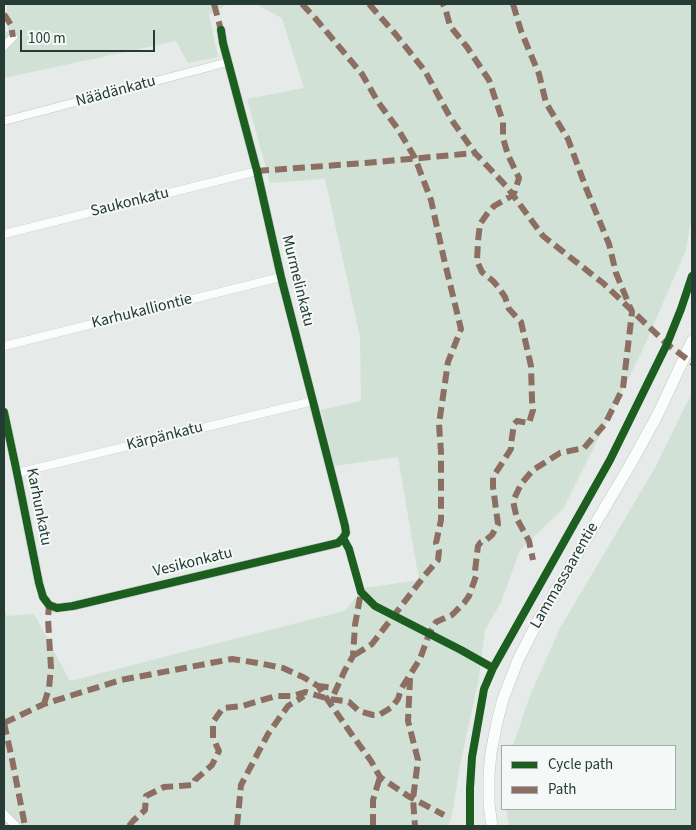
<!DOCTYPE html>
<html>
<head>
<meta charset="utf-8">
<style>
  body { margin:0 }
  #map { position:relative; width:696px; height:830px; overflow:hidden; background:#e6eae8; font-family:"Source Sans 3",sans-serif }
  canvas { display:block }
  .frame { position:absolute; inset:0; border:5px solid #253b34; pointer-events:none }
  .legend { position:absolute; left:501px; top:745px; width:175px; height:65px; box-sizing:border-box; background:#f4f8f6; border:1px solid #a1aca8; margin:0; padding:6px 9px; list-style:none; font-size:15px; color:#253b34 }
  .legend li { display:flex; align-items:center; gap:10px; height:25px }
  .legend b { width:25px; border:1px solid #a1aca8 }
  .scale { position:absolute; left:20px; top:30px; width:135px; height:22px; box-sizing:border-box; border:2px solid #253b34; border-top:0; padding-left:6px; font-size:15px; line-height:18px; white-space:nowrap; color:#253b34; -webkit-text-stroke:4px #f4f8f6; paint-order:stroke }
</style>
</head>
<body>
<div id="map">
<canvas width="696" height="830"></canvas>
<div class="frame"></div>
<ul class="legend">
<li><b style="height:6px;background:#1b5e20"></b>Cycle path</li>
<li><b style="height:6px;background:#8d6e63"></b>Path</li>
</ul>
<div class="scale">100 m</div>
</div>
<script>
const ctx = document.querySelector('canvas').getContext('2d');
ctx.lineJoin = 'round';
function fill(path, color) { ctx.fillStyle = color; ctx.fill(path, 'evenodd'); }
const poly = rows => new Path2D(rows.map(r => 'M' + r).join(''));
function stroke(path, color, width, dash) { ctx.strokeStyle = color; ctx.lineWidth = width; ctx.lineCap = dash ? 'butt' : 'round'; ctx.setLineDash(dash || []); ctx.stroke(path); }
function drawText(font, color, halo, rows, align = 'center') {
  ctx.font = font + ' "Source Sans 3",sans-serif'; ctx.lineWidth = 4; ctx.setLineDash([]); ctx.textBaseline = 'middle'; ctx.strokeStyle = halo; ctx.fillStyle = color; for (const [text, x, y, turn = 0] of rows) {
    ctx.save(); ctx.translate(x, y); ctx.rotate((+turn || 0) * Math.PI / 180); ctx.textAlign = isNaN(turn) ? turn : align; if (halo) ctx.strokeText(text, 0, 0); ctx.fillText(text, 0, 0); ctx.restore();
  }
}
const green = poly([
  [7,4,227,4,209,15,218,57,188,63,176,41,4,78,4,33,8,32],
  [256,4,692,4,692,215,686,250,642,351,563,509,520,550,501,602,485,630,479,678,460,765,452,816,448,826,4,826,4,610,7,616,34,614,70,681,344,611,365,588,419,580,398,457,334,466,321,410,361,401,360,337,325,179,270,183,247,99,304,88,282,18],
  [692,392,692,826,509,826,506,809,675,809,675,746,513,746,529,698,560,628,655,468]
]);
const street = poly([
  [4,46,13,37],
  [4,121,228,62],
  [4,234,257,171],
  [4,346,281,277],
  [4,412,17,473,39,583,43,597,49,605,57,608,73,606,338,543,343,538,346,533,345,526,281,277,257,171,223,43,221,30],
  [17,473,313,401],
  [4,814,16,826]
]);
const secondary = poly([
  [492,826,489,804,489,774,491,753,497,722,503,699,518,660,539,619,630,465,658,414,692,341]
]);
const quiet = poly([
  [214,4,221,30],
  [302,4,315,18,362,74,378,102,398,129,415,158,431,200,444,259,461,329,448,362,439,424,441,452,441,520,436,543,439,551,438,560,425,575,372,644,353,656],
  [369,4,397,36,425,71,451,119,475,153,507,187,543,236,603,283,667,344,692,363],
  [513,4,521,31,539,74,546,103,568,139,586,188,609,244,616,273,632,312,623,388,605,424,584,448,560,453,533,470,521,484,513,501,517,519,529,541,533,560],
  [4,14,11,25,13,37],
  [257,171,365,163,475,153],
  [410,678,408,721,418,760,413,799,415,826],
  [317,687,318,686,336,688],
  [334,694,345,670,353,656,355,625,361,592],
  [44,704,49,688,51,668,48,619,49,605],
  [4,723,44,704,121,680,232,659,258,663,283,668,303,677,318,686,350,732,371,761,380,777,408,796,444,815],
  [4,723,12,759,25,826],
  [129,826,133,821,145,810,146,796,164,787,193,785,195,780,212,765,219,751,213,738,213,722,223,708,242,706,276,696,292,696,306,692,329,699,344,701,349,702,359,711,373,715,379,715,392,707,398,699,401,689,420,659,429,634,436,622,452,615,464,603,469,596,476,576,475,571,478,546,481,542,486,540,492,535,498,524,493,487,493,477,511,449,511,444,514,424,517,421,529,423,533,410,532,400,531,366,521,322,509,309,505,297,499,288,493,281,482,272,477,261,478,241,480,224,487,214,494,206,513,195,515,191,519,178,508,155,503,138,503,122,489,80,467,47,450,26,446,11,443,4],
  [237,826,241,785,268,734,288,706,304,696],
  [373,826,373,800,380,777]
]);
const cycleway = poly([
  [221,30,223,43,257,171,281,277,345,526,346,533,343,538],
  [4,412,17,473,39,583,43,597,49,605,57,608,73,606,338,543,343,538],
  [343,538,349,549,361,592,375,606,461,650,493,668],
  [470,826,470,788,472,757,484,689,493,668,610,460,667,344,681,309,692,276]
]);
const streetNames = [
  ["Näädänkatu",116,92,-15],
  ["Saukonkatu",130,203,-14],
  ["Murmelinkatu",297,281,76],
  ["Karhukalliontie",142,312,-14],
  ["Kärpänkatu",165,437,-14],
  ["Karhunkatu",38,507,79],
  ["Vesikonkatu",193,563,-14],
  ["Lammassaarentie",565,576,-60]
];
fill(green, '#d1e1d5');
stroke(street, '#c3c7c5', 9);
stroke(secondary, '#c1c7c5', 12);
stroke(street, '#fbfcfc', 8);
stroke(secondary, '#fbfcfc', 11);
stroke(quiet, '#8d6e63', 6, [12, 6]);
stroke(cycleway, '#1b5e20', 8);
drawText('16px', '#253b34', '#f4f8f6', streetNames);
</script>
</body>
</html>
